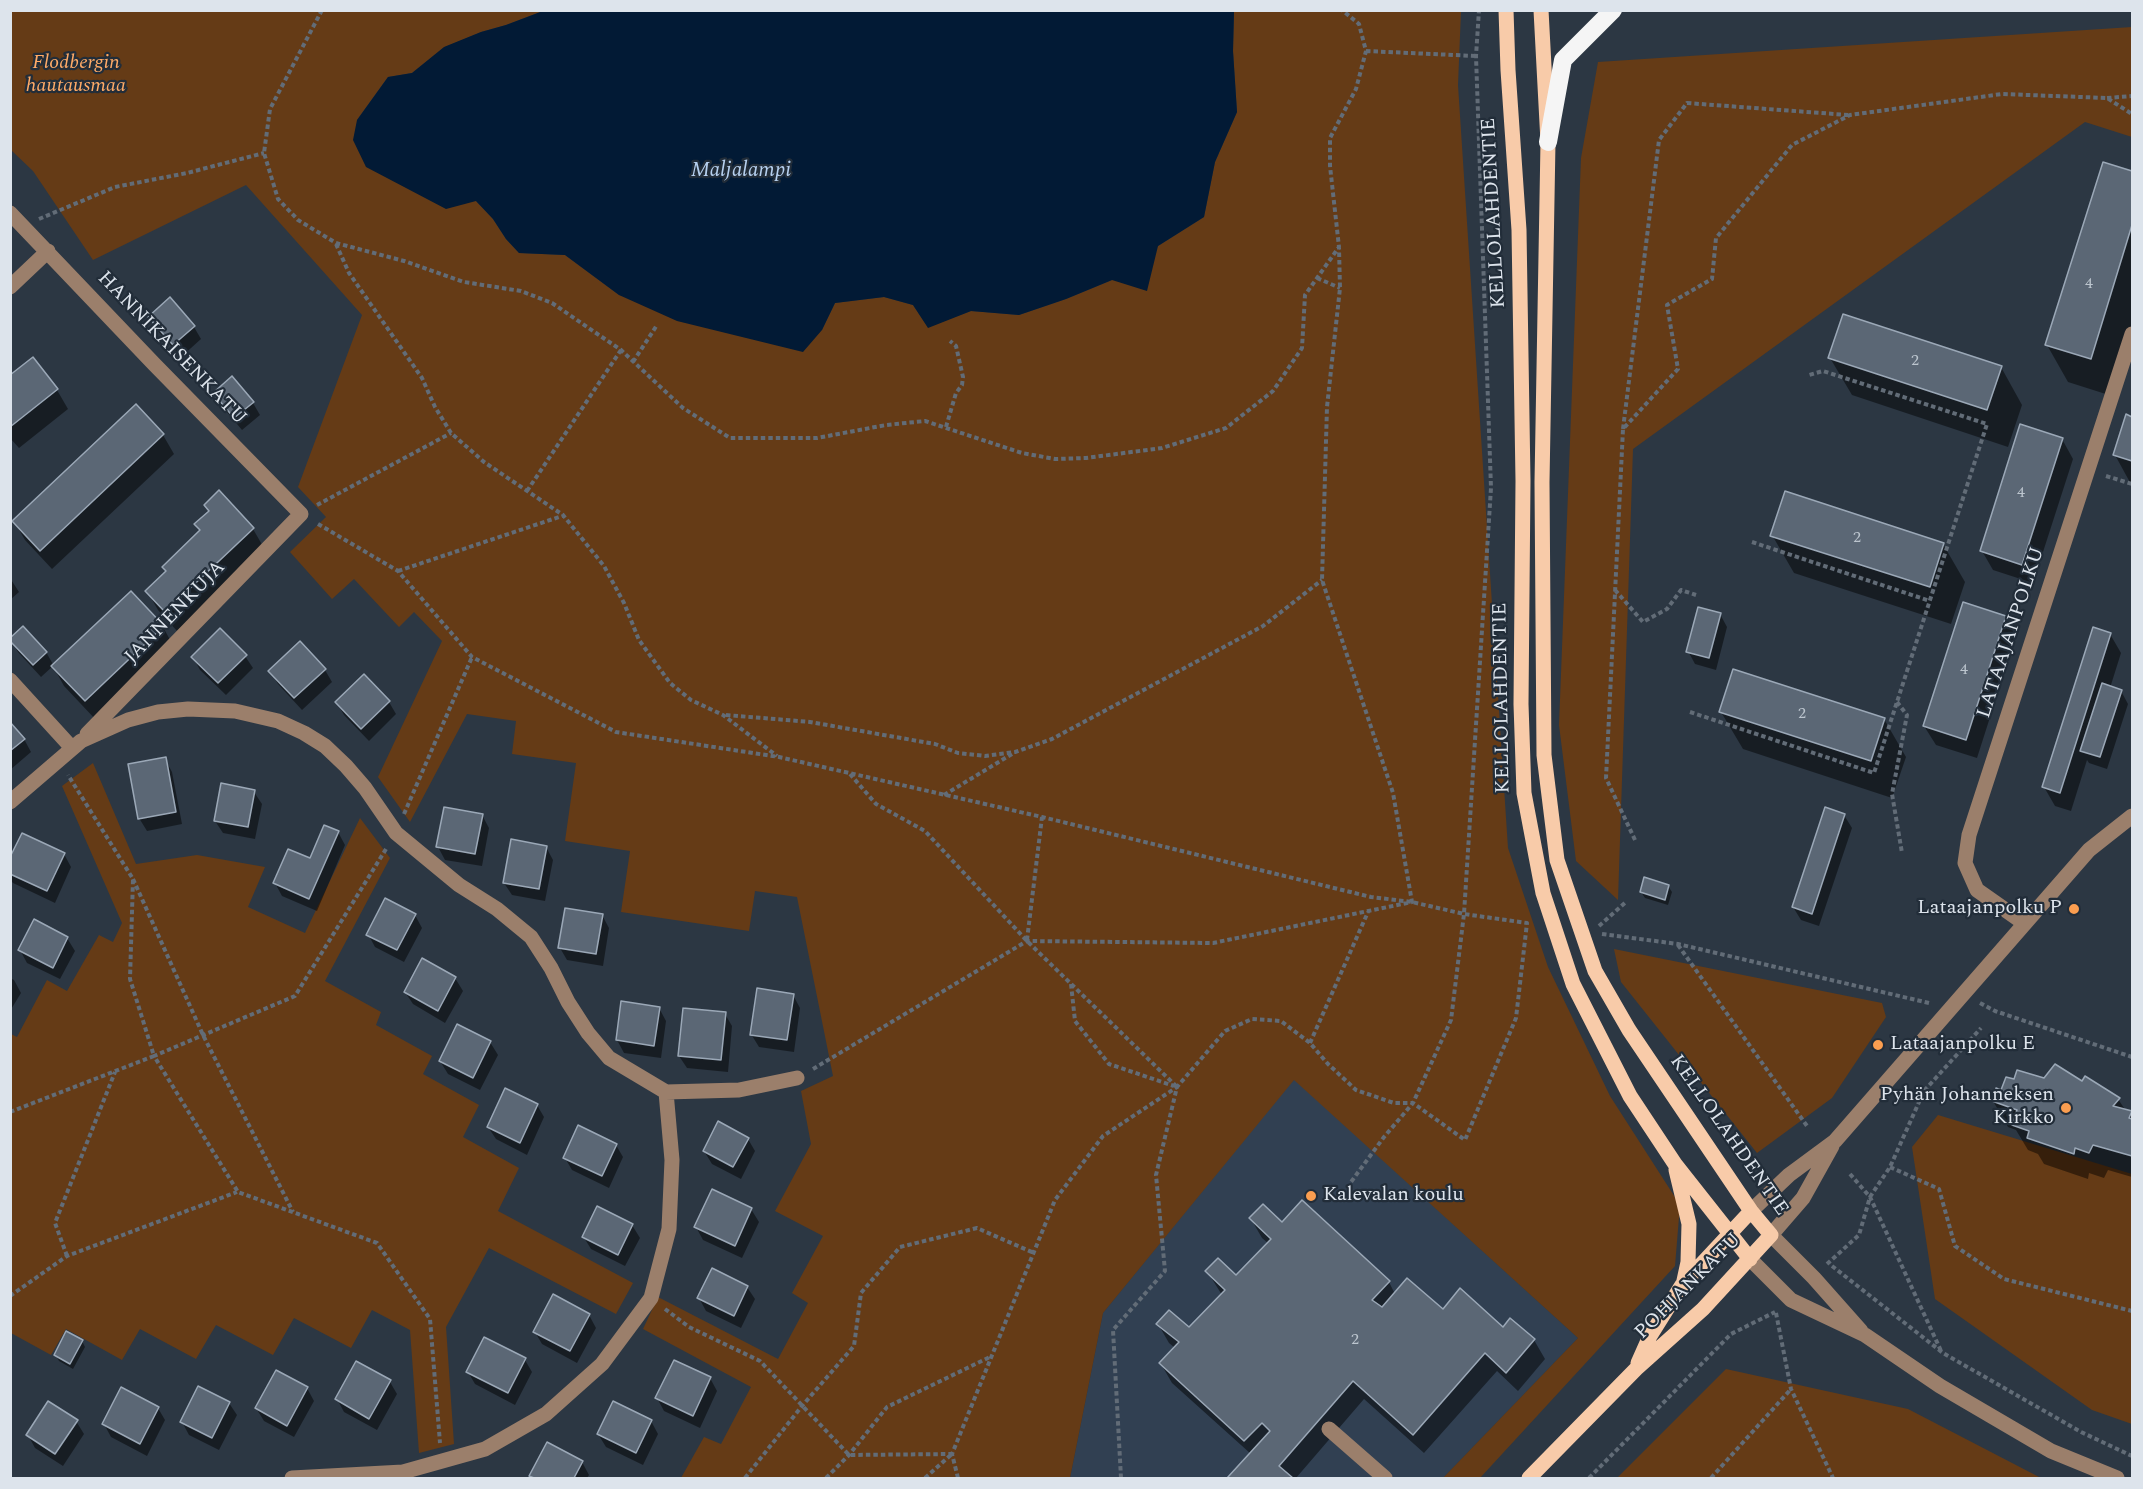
<!DOCTYPE html>
<html>
<head>
<meta charset="utf-8">
<style>
  body { margin:0 }
  #map { position:relative; width:2143px; height:1489px; overflow:hidden; background:#2c3743; font-family:Spectral,serif }
  canvas { display:block }
  .frame { position:absolute; inset:0; border:12px solid #dde4ec; pointer-events:none }
</style>
</head>
<body>
<div id="map">
<canvas width="2143" height="1489"></canvas>
<div class="frame"></div>
</div>
<script>
const ctx = document.querySelector('canvas').getContext('2d');
ctx.lineJoin = 'round';
function fill(path, color) { ctx.fillStyle = color; ctx.fill(path, 'evenodd'); }
const poly = rows => new Path2D(rows.map(r => 'M' + r).join(''));
function stroke(path, color, width, dash) { ctx.strokeStyle = color; ctx.lineWidth = width; ctx.lineCap = dash ? 'butt' : 'round'; ctx.setLineDash(dash || []); ctx.stroke(path); }
function drawText(font, color, halo, rows, align = 'center') {
  ctx.font = font + ' Spectral,serif'; ctx.lineWidth = 4.5; ctx.setLineDash([]); ctx.textBaseline = 'middle'; ctx.strokeStyle = halo; ctx.fillStyle = color; for (const [text, x, y, turn = 0] of rows) {
    ctx.save(); ctx.translate(x, y); ctx.rotate((+turn || 0) * Math.PI / 180); ctx.textAlign = isNaN(turn) ? turn : align; if (halo) ctx.strokeText(text, 0, 0); ctx.fillText(text, 0, 0); ctx.restore();
  }
}
const built = poly([
  [1294,1079,1578,1338,1443,1478,1070,1478,1103,1313]
]);
const green = poly([
  [10,11,543,11,506,25,481,32,445,47,412,73,388,77,357,120,476,201,493,219,506,239,519,253,565,255,619,295,822,330,835,303,884,297,913,305,928,327,971,311,1019,315,1066,299,1112,280,1158,246,1204,217,1215,162,1237,112,1233,51,1234,11,1461,11,1458,85,1508,848,1548,967,1610,1096,1680,1205,1675,1266,1480,1478,1443,1478,1578,1338,1294,1080,1103,1313,1070,1478,681,1478,704,1437,721,1444,751,1387,643,1329,658,1297,778,1359,808,1303,792,1293,823,1236,775,1211,811,1144,801,1091,833,1076,797,897,755,891,749,931,621,912,630,851,565,841,576,763,512,754,516,721,467,714,410,822,378,777,442,641,414,612,399,627,354,579,332,599,290,552,326,517,298,487,362,315,246,185,93,260,33,171,11,150],
  [2132,27,2132,137,2085,122,1633,449,1618,900,1576,861,1559,725,1581,158,1598,62],
  [93,763,136,864,197,855,265,867,248,907,305,933,360,818,390,858,325,981,381,1012,376,1025,432,1056,423,1074,479,1105,463,1137,519,1168,498,1211,633,1283,616,1314,489,1248,446,1327,454,1444,419,1453,410,1330,372,1310,351,1348,294,1318,273,1355,216,1325,196,1359,140,1329,122,1360,66,1329,51,1355,11,1333,11,1034,17,1037,47,980,67,991,99,935,113,942,122,923,62,786],
  [1614,949,1882,1003,1886,1017,1832,1098,1757,1153,1621,982],
  [1938,1115,2132,1174,2132,1424,2092,1410,1935,1299,1912,1147],
  [1726,1369,1908,1409,2041,1478,1617,1478]
]);
const water = poly([
  [543,11,1234,11,1233,51,1237,112,1215,162,1204,217,1158,246,1147,291,1112,280,1066,299,1019,315,971,311,928,328,913,305,884,297,835,303,822,330,803,352,677,321,619,295,565,255,519,253,506,239,493,219,476,201,446,209,366,167,353,140,357,120,388,77,412,73,444,47,481,32,506,25]
]);
const shadow = poly([
  [2104,163,2132,172,2132,330,2112,396,2068,382,2047,345],
  [150,317,194,327,201,339,181,357,157,330],
  [1830,358,2001,367,2022,405,2008,447,1852,395],
  [10,377,57,390,68,409,19,448,10,438],
  [215,393,253,403,260,415,242,430,222,406],
  [136,406,163,435,174,454,52,569,25,540,14,521],
  [2127,416,2132,418,2132,486,2115,455],
  [2062,439,2073,459,2033,583,1993,570,1982,551],
  [219,492,253,529,264,548,177,631,158,610,147,591,167,573,163,567,201,532,196,524,210,512],
  [1772,535,1943,544,1965,582,1951,624,1794,573],
  [10,578,19,592,10,600],
  [131,593,163,627,174,647,96,720,64,686,53,666,41,677,18,652,11,640,46,652,54,666],
  [1720,614,1727,627,1716,670,1695,664,1688,651],
  [2005,617,2016,636,1977,758,1936,745,1924,726],
  [2110,634,2121,653,2110,688,2121,691,2128,704,2107,769,2089,763,2087,760,2071,811,2055,806,2044,787],
  [245,656,253,668,226,695,200,670,193,657],
  [325,670,332,682,302,710,278,684,270,671],
  [364,676,389,702,396,714,369,741,344,715,337,703],
  [1721,712,1884,719,1906,757,1892,798,1743,749],
  [10,724,24,739,31,752,10,770],
  [165,759,172,772,182,824,147,831,139,818],
  [254,792,262,804,255,839,223,833,215,821],
  [482,815,489,828,482,866,445,860,438,847],
  [1844,815,1852,828,1819,926,1801,920,1793,907],
  [338,832,345,845,317,911,282,896,275,883,311,860],
  [546,847,553,860,545,901,512,895,504,883],
  [64,854,71,867,55,903,13,883,10,879,10,860],
  [1668,886,1672,892,1668,905,1645,898,1641,892],
  [415,915,422,928,404,962,375,947,368,934],
  [602,915,609,928,603,966,567,960,560,948],
  [67,938,75,951,60,979,27,963,20,950],
  [423,960,455,978,463,991,445,1023,413,1004,405,992],
  [10,978,14,980,21,993,10,1011],
  [793,995,800,1008,794,1052,759,1047,751,1034],
  [659,1008,666,1021,661,1058,624,1053,617,1040],
  [725,1014,732,1026,728,1072,687,1068,679,1056],
  [490,1042,498,1055,480,1090,448,1074,440,1061],
  [2045,1080,2083,1083,2118,1099,2126,1111,2131,1113,2132,1116,2132,1177,2108,1170,2104,1178,2089,1173,2088,1179,2044,1164,2038,1154,2028,1150,2016,1130,2008,1127,1993,1101,2015,1081],
  [537,1105,544,1117,527,1155,496,1139,488,1127],
  [748,1139,755,1151,741,1179,712,1164,704,1151],
  [616,1145,623,1157,609,1188,572,1170,565,1158],
  [713,1191,751,1209,759,1222,742,1258,703,1240,696,1227],
  [1251,1219,1282,1225,1389,1282,1395,1294,1443,1311,1534,1340,1545,1359,1518,1391,1497,1371,1424,1453,1364,1399,1296,1478,1229,1478,1251,1454,1172,1383,1161,1364,1175,1348,1169,1343,1158,1324,1189,1329,1222,1295,1207,1271,1237,1277,1269,1244,1262,1238],
  [632,1225,640,1238,625,1266,591,1249,583,1236],
  [747,1287,755,1299,741,1328,706,1311,699,1298],
  [589,1315,596,1328,577,1363,542,1344,535,1332],
  [82,1341,85,1347,73,1369,59,1361,56,1355],
  [525,1360,532,1372,515,1405,475,1384,468,1372],
  [710,1378,717,1391,700,1428,664,1411,657,1398],
  [390,1382,397,1394,377,1430,344,1412,337,1399],
  [307,1388,314,1401,294,1437,264,1421,256,1408],
  [229,1403,237,1415,219,1450,189,1435,182,1422],
  [158,1408,165,1420,147,1456,111,1437,104,1424],
  [76,1421,84,1434,63,1466,35,1448,28,1435],
  [651,1421,658,1434,643,1465,606,1447,598,1434],
  [582,1462,589,1475,587,1478,532,1478,530,1476]
]);
const building = poly([
  [2103,162,2132,171,2132,225,2091,359,2045,345,2103,162],
  [170,297,195,326,173,345,148,317,170,297],
  [1843,314,2002,366,1987,410,1828,358,1843,314],
  [33,357,58,389,10,427,10,375,33,357],
  [232,376,254,402,234,418,213,393,232,376],
  [136,404,164,434,40,551,12,521,136,404],
  [2126,414,2132,417,2132,461,2113,455,2126,414],
  [2020,424,2063,438,2022,565,1980,551,2020,424],
  [219,490,254,528,165,612,145,591,166,571,162,567,200,530,194,524,209,511,204,505,219,490],
  [1785,491,1944,543,1930,587,1770,536,1785,491],
  [131,591,164,626,85,701,51,666,131,591],
  [1963,602,2006,616,1966,740,1923,726,1963,602],
  [1698,607,1721,613,1709,658,1686,652,1698,607],
  [23,626,47,652,33,665,10,641,10,638,23,626],
  [2093,627,2111,633,2060,793,2042,787,2093,627],
  [220,628,247,655,218,683,191,657,220,628],
  [300,641,326,669,294,698,268,671,300,641],
  [1733,669,1885,718,1871,761,1719,712,1733,669],
  [364,674,390,701,361,729,335,702,364,674],
  [2102,683,2122,690,2100,757,2080,751,2102,683],
  [10,722,25,739,10,751,10,722],
  [166,757,176,812,138,819,128,764,166,757],
  [221,783,255,790,248,827,214,821,221,783],
  [444,807,483,814,475,854,436,847,444,807],
  [1825,807,1845,814,1812,914,1792,907,1825,807],
  [324,825,339,831,309,899,273,883,288,849,310,858,324,825],
  [22,833,65,853,47,891,10,874,10,857,22,833],
  [511,839,547,846,539,889,503,883,511,839],
  [1644,877,1669,885,1665,900,1640,892,1644,877],
  [385,898,416,914,397,950,366,935,385,898],
  [565,908,603,914,596,954,558,948,565,908],
  [34,919,68,937,53,968,18,950,34,919],
  [422,958,456,977,438,1011,404,992,422,958],
  [757,988,794,994,787,1040,750,1035,757,988],
  [621,1001,660,1007,654,1046,616,1040,621,1001],
  [683,1008,726,1012,721,1060,678,1056,683,1008],
  [457,1024,491,1041,473,1078,439,1061,457,1024],
  [2055,1064,2082,1081,2085,1076,2120,1098,2113,1106,2132,1111,2129,1118,2132,1119,2132,1156,2093,1145,2089,1153,2075,1148,2074,1154,2027,1138,2029,1131,2012,1125,2017,1110,1992,1101,1996,1088,2001,1090,2006,1077,2014,1079,2017,1070,2044,1078,2055,1064],
  [505,1088,538,1104,520,1143,487,1127,505,1088],
  [718,1121,749,1138,733,1167,703,1151,718,1121],
  [578,1125,617,1144,602,1176,563,1158,578,1125],
  [712,1189,752,1208,735,1246,694,1227,712,1189],
  [1302,1200,1390,1281,1372,1300,1382,1307,1407,1278,1443,1309,1460,1288,1503,1327,1510,1318,1535,1339,1506,1373,1485,1353,1413,1435,1353,1381,1279,1466,1293,1478,1227,1478,1270,1431,1262,1423,1244,1441,1159,1363,1179,1342,1156,1324,1169,1310,1189,1327,1225,1290,1205,1271,1218,1258,1236,1275,1271,1239,1249,1218,1263,1204,1282,1222,1302,1200],
  [597,1206,633,1224,618,1255,582,1237,597,1206],
  [712,1268,748,1286,734,1316,697,1298,712,1268],
  [553,1294,590,1314,570,1351,533,1332,553,1294],
  [66,1331,83,1340,70,1364,54,1355,66,1331],
  [484,1337,526,1358,508,1393,466,1372,484,1337],
  [674,1360,711,1377,693,1416,655,1398,674,1360],
  [356,1361,391,1380,369,1419,335,1399,356,1361],
  [276,1370,308,1387,287,1426,255,1408,276,1370],
  [198,1386,230,1402,212,1438,180,1422,198,1386],
  [121,1387,159,1407,140,1444,102,1424,121,1387],
  [48,1401,78,1420,55,1454,26,1435,48,1401],
  [613,1401,652,1420,636,1453,597,1434,613,1401],
  [547,1442,583,1461,574,1478,534,1478,529,1476,547,1442]
]);
const path = poly([
  [322,10,270,109,264,153,278,199,298,220,336,243,404,261,464,282,521,291,552,303,621,350,683,408,730,438,817,438,886,425,925,421,1022,453,1055,459,1086,458,1162,448,1226,428,1273,391,1302,348,1305,295,1339,247,1330,166,1330,138,1356,89,1366,51,1359,24,1342,10],
  [1366,51,1476,56],
  [2107,98,2132,96],
  [39,219,115,187,187,173,264,153],
  [336,244,349,273,422,378,435,407,451,433,484,462,563,515,604,566,624,603,639,640,670,683,691,700,723,715,777,756],
  [1317,278,1340,288],
  [633,362,657,325],
  [946,427,956,393,962,385,963,377,956,346,950,341],
  [1623,429,1659,140,1687,103,1848,115],
  [2106,476,2132,484],
  [527,491,621,350],
  [317,505,451,433],
  [318,524,398,571,472,657,616,732,779,757,1042,817,1371,897,1412,902,1464,914,1527,923,1516,1018,1465,1140,1413,1103,1384,1137,1351,1182],
  [1752,542,1930,601],
  [398,571,562,516],
  [1615,590,1643,622,1667,609,1681,590,1696,595],
  [1897,702,1907,715,1892,794,1902,853],
  [1690,712,1874,773,1987,424,1823,371,1809,375],
  [726,715,810,722,935,744,958,753,985,756,1015,752,1052,739,1263,626,1322,580],
  [850,774,876,804,925,831,1027,941,1177,1087],
  [944,795,1012,754],
  [404,814,472,657],
  [1635,840,1606,778,1623,429,1678,369,1667,305,1712,279,1716,238,1792,145,1850,115,2002,94,2107,98,2132,114],
  [386,849,295,996,154,1056,238,1192,377,1243,430,1319,440,1443],
  [133,879,203,1035,293,1212],
  [1599,926,1626,902],
  [1602,934,1678,944,1929,1003],
  [1027,940,1042,817],
  [1678,945,1807,1126],
  [1071,984,1075,1021,1109,1064,1174,1086],
  [1980,1003,1995,1011,2132,1057],
  [1310,1043,1368,912],
  [813,1069,1027,941,1213,943,1412,902,1393,793,1322,580,1327,407,1340,288,1339,248],
  [10,1112,154,1056,130,979,133,879,68,775],
  [1890,1167,1939,1189,1955,1246,2004,1279,2132,1311],
  [1850,1174,1870,1197,1942,1353],
  [67,1256,55,1223,115,1072],
  [1827,1264,1859,1235,1870,1197,1890,1167,1924,1091,1981,1028],
  [1832,1266,1943,1353,2081,1432,2132,1456],
  [10,1296,67,1256,237,1192],
  [665,1309,689,1327,760,1361,849,1455,952,1454],
  [1776,1313,1791,1389,1833,1478],
  [745,1478,802,1406,854,1346,861,1293,900,1247,977,1228,1034,1253],
  [826,1478,849,1455,887,1407,992,1356],
  [925,1478,952,1454],
  [958,1478,952,1454,1055,1200,1103,1136,1177,1087],
  [1121,1478,1113,1330,1165,1271,1156,1175,1177,1087,1225,1031,1252,1019,1281,1021,1310,1043,1328,1064,1356,1090,1394,1103,1413,1103,1451,1020,1464,914,1491,488,1476,56,1479,10],
  [1589,1478,1731,1334,1775,1312],
  [1711,1478,1791,1389]
]);
const minor = poly([
  [10,213,154,364,301,514,87,734],
  [10,287,48,251],
  [10,680,72,748],
  [10,802,81,741,128,720,158,712,188,709,235,711,278,721,304,733,325,746,346,766,365,788,396,833,459,885,497,909,531,937,551,968,568,1002,588,1033,609,1058,666,1092,739,1090,797,1078],
  [2024,923,1977,890,1965,863,1969,835,2132,334],
  [1832,1146,1803,1198,1771,1235,1814,1278,1861,1331],
  [1751,1211,1789,1175,1835,1141,2089,850,2132,816],
  [1750,1259,1791,1300,1865,1335,1940,1386,2051,1451,2117,1478],
  [1329,1429,1385,1478],
  [292,1478,403,1472,485,1449,546,1414,602,1364,651,1298,669,1229,672,1160,666,1092]
]);
const major = poly([
  [1506,10,1508,70,1519,230,1523,481,1521,704,1524,793,1543,893,1573,984,1630,1096,1675,1164,1750,1259],
  [1676,1170,1689,1224,1688,1262,1683,1285],
  [1638,1363,1650,1336,1682,1285,1751,1211],
  [1529,1478,1636,1369,1703,1309,1771,1235,1751,1211,1629,1030,1595,971,1557,860,1544,755,1542,482,1548,142,1541,10]
]);
const highway = poly([
  [1548,142,1563,60,1613,10]
]);
const markers = [
  [2074,909,6,"#fb9e50"],
  [1878,1045,6,"#fb9e50"],
  [2066,1108,6,"#fb9e50"],
  [1311,1196,6,"#fb9e50"]
];
const numberNames = [
  ["4",2089,285],
  ["2",1915,362],
  ["4",2021,494],
  ["2",1857,539],
  ["4",1964,671],
  ["2",1802,715],
  ["2",1355,1341]
];
const parkNames = [
  ["Flodbergin",76,64],
  ["hautausmaa",76,87]
];
const streetNames = [
  ["KELLOLAHDENTIE",1495,213,-93],
  ["HANNIKAISENKATU",171,349,46],
  ["JANNENKUJA",176,613,-46],
  ["LATAAJANPOLKU",2012,633,-72],
  ["KELLOLAHDENTIE",1503,698,-91],
  ["KELLOLAHDENTIE",1728,1136,55],
  ["POHJANKATU",1689,1287,-45]
];
const poiNames = [
  ["Lataajanpolku P",2062,909],
  ["Lataajanpolku E",1890,1045,"left"],
  ["Pyhän Johanneksen",2054,1096],
  ["Kirkko",2054,1119],
  ["Kalevalan koulu",1323,1196,"left"]
];
const waterNames = [
  ["Maljalampi",741,172]
];
fill(built, '#314052');
fill(green, '#653b16');
fill(water, '#021a35');
fill(shadow, '#0007');
fill(building, '#5b6775');
stroke(building, '#9ba8b7', 1.5);
stroke(path, '#626c77', 4, [4.5, 3]);
stroke(minor, '#9b7f6b', 15);
stroke(major, '#f8cba9', 15);
stroke(highway, '#f5f5f5', 18);
for (const [x, y, r, color] of markers) { const dot = new Path2D(); dot.arc(x, y, r, 0, 2 * Math.PI); ctx.fillStyle = color; ctx.fill(dot); stroke(dot, '#222d39', 2); }
drawText('16px', '#bcc5ce', null, numberNames);
drawText('italic 20px', '#ffab67', '#222d39', parkNames);
drawText('20px', '#dde4ec', '#222d39', streetNames);
drawText('20px', '#dde4ec', '#222d39', poiNames, 'right');
drawText('italic 21px', '#b6d0ef', '#222d39', waterNames);
</script>
</body>
</html>
